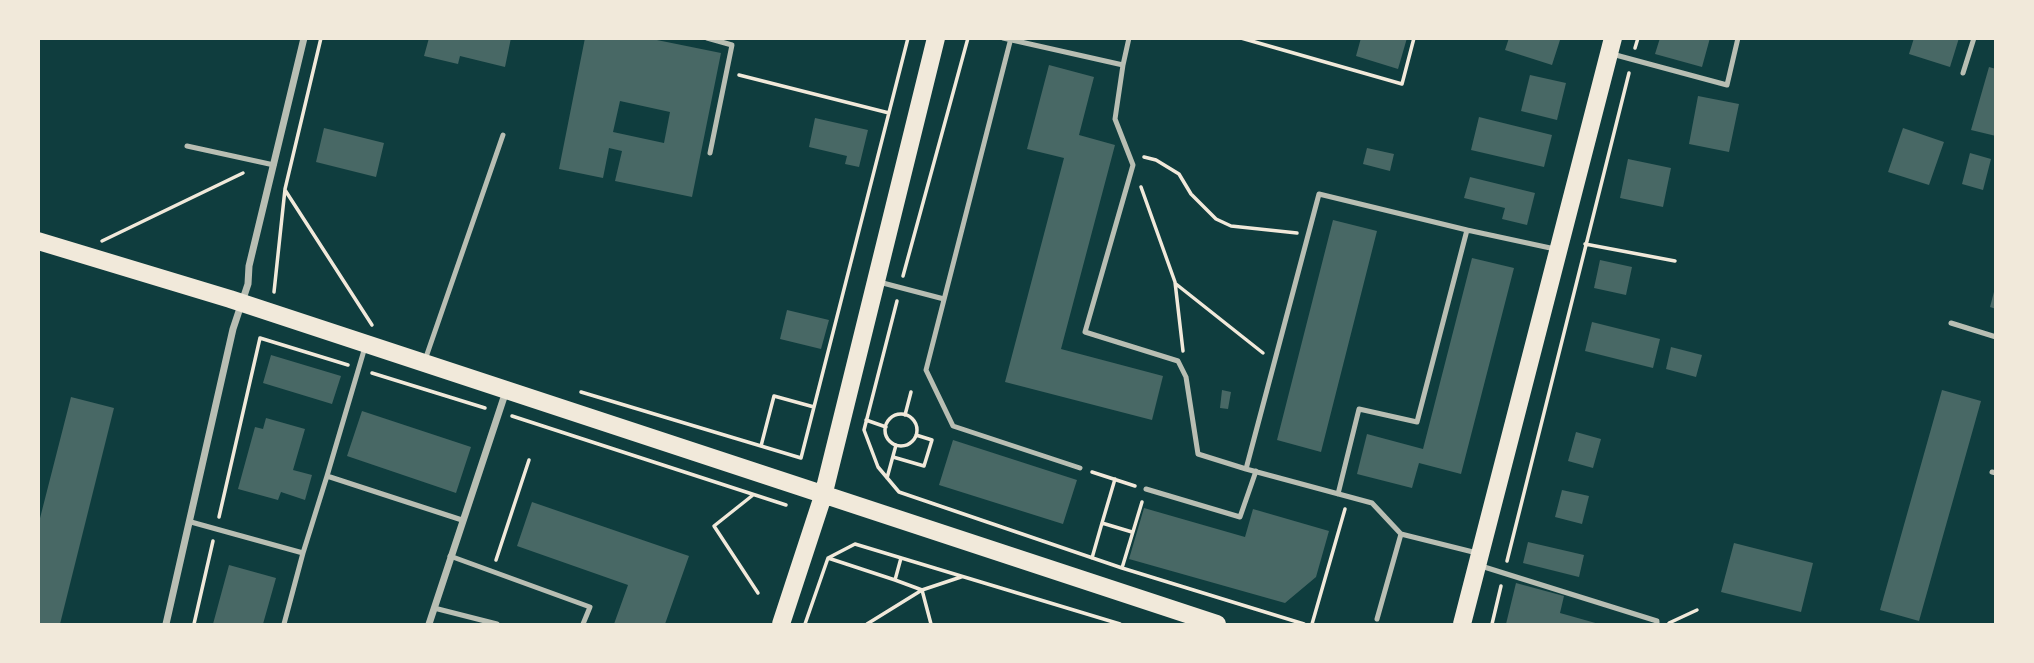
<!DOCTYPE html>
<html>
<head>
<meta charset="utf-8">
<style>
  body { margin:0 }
  #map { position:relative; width:2034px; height:663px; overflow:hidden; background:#0f3d3e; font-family:Mulish,sans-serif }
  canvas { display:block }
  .frame { position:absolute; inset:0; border:40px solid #f1e9da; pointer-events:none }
</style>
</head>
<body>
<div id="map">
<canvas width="2034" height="663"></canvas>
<div class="frame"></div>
</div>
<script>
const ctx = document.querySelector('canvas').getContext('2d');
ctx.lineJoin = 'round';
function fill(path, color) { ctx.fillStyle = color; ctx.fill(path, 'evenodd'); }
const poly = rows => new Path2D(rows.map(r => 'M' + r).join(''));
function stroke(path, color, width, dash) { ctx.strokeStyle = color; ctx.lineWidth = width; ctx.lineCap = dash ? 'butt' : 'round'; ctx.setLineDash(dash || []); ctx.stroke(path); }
const building = poly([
  [429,38,511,38,505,67,460,56,458,64,424,56],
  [585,38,647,38,721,53,692,197,615,181,622,151,609,148,603,178,559,169],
  [620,101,670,112,664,143,613,132],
  [1361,38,1407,38,1398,69,1356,56],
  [1509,38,1556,38,1560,40,1552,65,1505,50],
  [1660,38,1710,38,1702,67,1655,54],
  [1914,38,1959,38,1950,67,1909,54],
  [1049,65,1094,77,1079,135,1115,145,1061,349,1163,376,1152,420,1005,382,1064,158,1027,149],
  [1989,67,1996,69,1996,136,1971,130],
  [1530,75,1566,83,1557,120,1521,111],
  [1698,96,1739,104,1729,152,1689,144],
  [1479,117,1552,135,1544,167,1471,150],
  [815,118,868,130,859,167,845,164,847,156,809,147],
  [324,128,384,143,376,177,316,162],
  [1903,128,1944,142,1929,185,1888,172],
  [1367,148,1394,154,1390,171,1363,164],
  [1970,153,1991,159,1983,190,1962,184],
  [1628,159,1671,168,1663,207,1620,198],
  [1470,177,1535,193,1527,225,1502,219,1505,208,1464,198],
  [1333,220,1377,231,1321,452,1277,440],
  [1472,258,1514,268,1461,474,1419,463,1412,488,1357,474,1367,434,1423,449],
  [1600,260,1632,267,1626,295,1594,288],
  [1995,288,1996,288,1996,309,1990,307],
  [787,310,829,320,821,349,780,339],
  [1592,322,1660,339,1653,368,1585,351],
  [1671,347,1702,355,1696,377,1666,369],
  [271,355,341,376,332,404,263,383],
  [1222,390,1231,392,1228,409,1220,408],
  [1942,390,1981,401,1919,621,1880,610],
  [71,397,114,408,60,624,38,624,38,526],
  [362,411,471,447,456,493,347,456],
  [266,418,305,429,293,470,312,475,305,500,281,492,278,500,238,489,255,427,263,429],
  [1576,432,1601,439,1593,468,1568,461],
  [953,440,1077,480,1063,524,939,485],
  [1562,490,1589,496,1582,524,1555,517],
  [532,502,689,556,665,624,614,624,628,585,517,546],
  [1144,508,1245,537,1253,509,1329,531,1316,577,1285,603,1129,559],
  [1528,542,1584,555,1579,577,1523,563],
  [1734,543,1813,563,1801,612,1721,592],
  [229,565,276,578,263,624,213,624],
  [1516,583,1564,596,1560,613,1599,624,1506,624]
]);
const path = poly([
  [1241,38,1402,84,1414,38],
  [1635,48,1638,38],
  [739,75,889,113],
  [1144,157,1156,160,1179,174,1191,194,1216,219,1231,226,1297,233],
  [1141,187,1175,282,1183,351],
  [285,190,372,325],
  [102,241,243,173],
  [1585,244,1675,261],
  [903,276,968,38],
  [1176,284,1263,353],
  [274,292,285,189,321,38],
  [897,301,864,430,878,467,899,492,1122,568,1304,624],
  [372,373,485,408],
  [581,392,801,458,908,38],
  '885 430a16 16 0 1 1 32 0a16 16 0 1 1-32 0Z',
  [905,415,911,392],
  [512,416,786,505],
  [866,420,886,427],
  [761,446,774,396,814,407],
  [893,457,924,466,932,440,916,435],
  [1092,472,1135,486],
  [887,478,896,445],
  [753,495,714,526,758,593],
  [219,517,260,338,348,365],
  [1102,523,1115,479],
  [828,558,895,580,901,558],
  [1092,558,1102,523,1132,532],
  [496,560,529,460],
  [1507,561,1629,73],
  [1122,568,1142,502],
  [895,580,922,590,931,624],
  [1669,623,1697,610],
  [194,624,213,541],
  [805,624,828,558,855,544,1120,624],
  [867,624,922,590,961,577],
  [1312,624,1345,509],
  [1492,624,1501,586]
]);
const service = poly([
  [707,38,732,45,710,153],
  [1003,38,1123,65,1115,119,1133,165,1085,332,1178,361,1186,377,1198,454,1246,469],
  [1011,38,926,370,953,426,1080,468],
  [1612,54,1727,85,1738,38],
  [1123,65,1129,38],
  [1963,73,1974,38],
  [187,146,274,165],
  [1467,230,1319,194,1246,469,1372,503,1401,534,1477,553],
  [879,282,944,299],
  [1951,323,1996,337],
  [365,347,327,476,462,520],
  [425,360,503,135],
  [1992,472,1996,473],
  [1146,489,1240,517,1256,471],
  [1338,494,1359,409,1417,422,1467,230,1555,249],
  [191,522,303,553,327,476],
  [450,556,590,607,583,624],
  [1481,566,1657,621,1657,624],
  [434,608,497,624],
  [1377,619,1401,534],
  [284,624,303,553]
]);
const minor = poly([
  [166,624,233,329,248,284,249,266,304,38],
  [429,624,506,391]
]);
const primary = poly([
  [38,241,230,299,1217,624],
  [781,624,823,496,936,38],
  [1462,624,1613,38]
]);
fill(building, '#486865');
stroke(path, '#f1e9da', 3.5);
stroke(service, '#b8beb3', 5);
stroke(minor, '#b8beb3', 7);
stroke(primary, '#f1e9da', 18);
</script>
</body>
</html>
